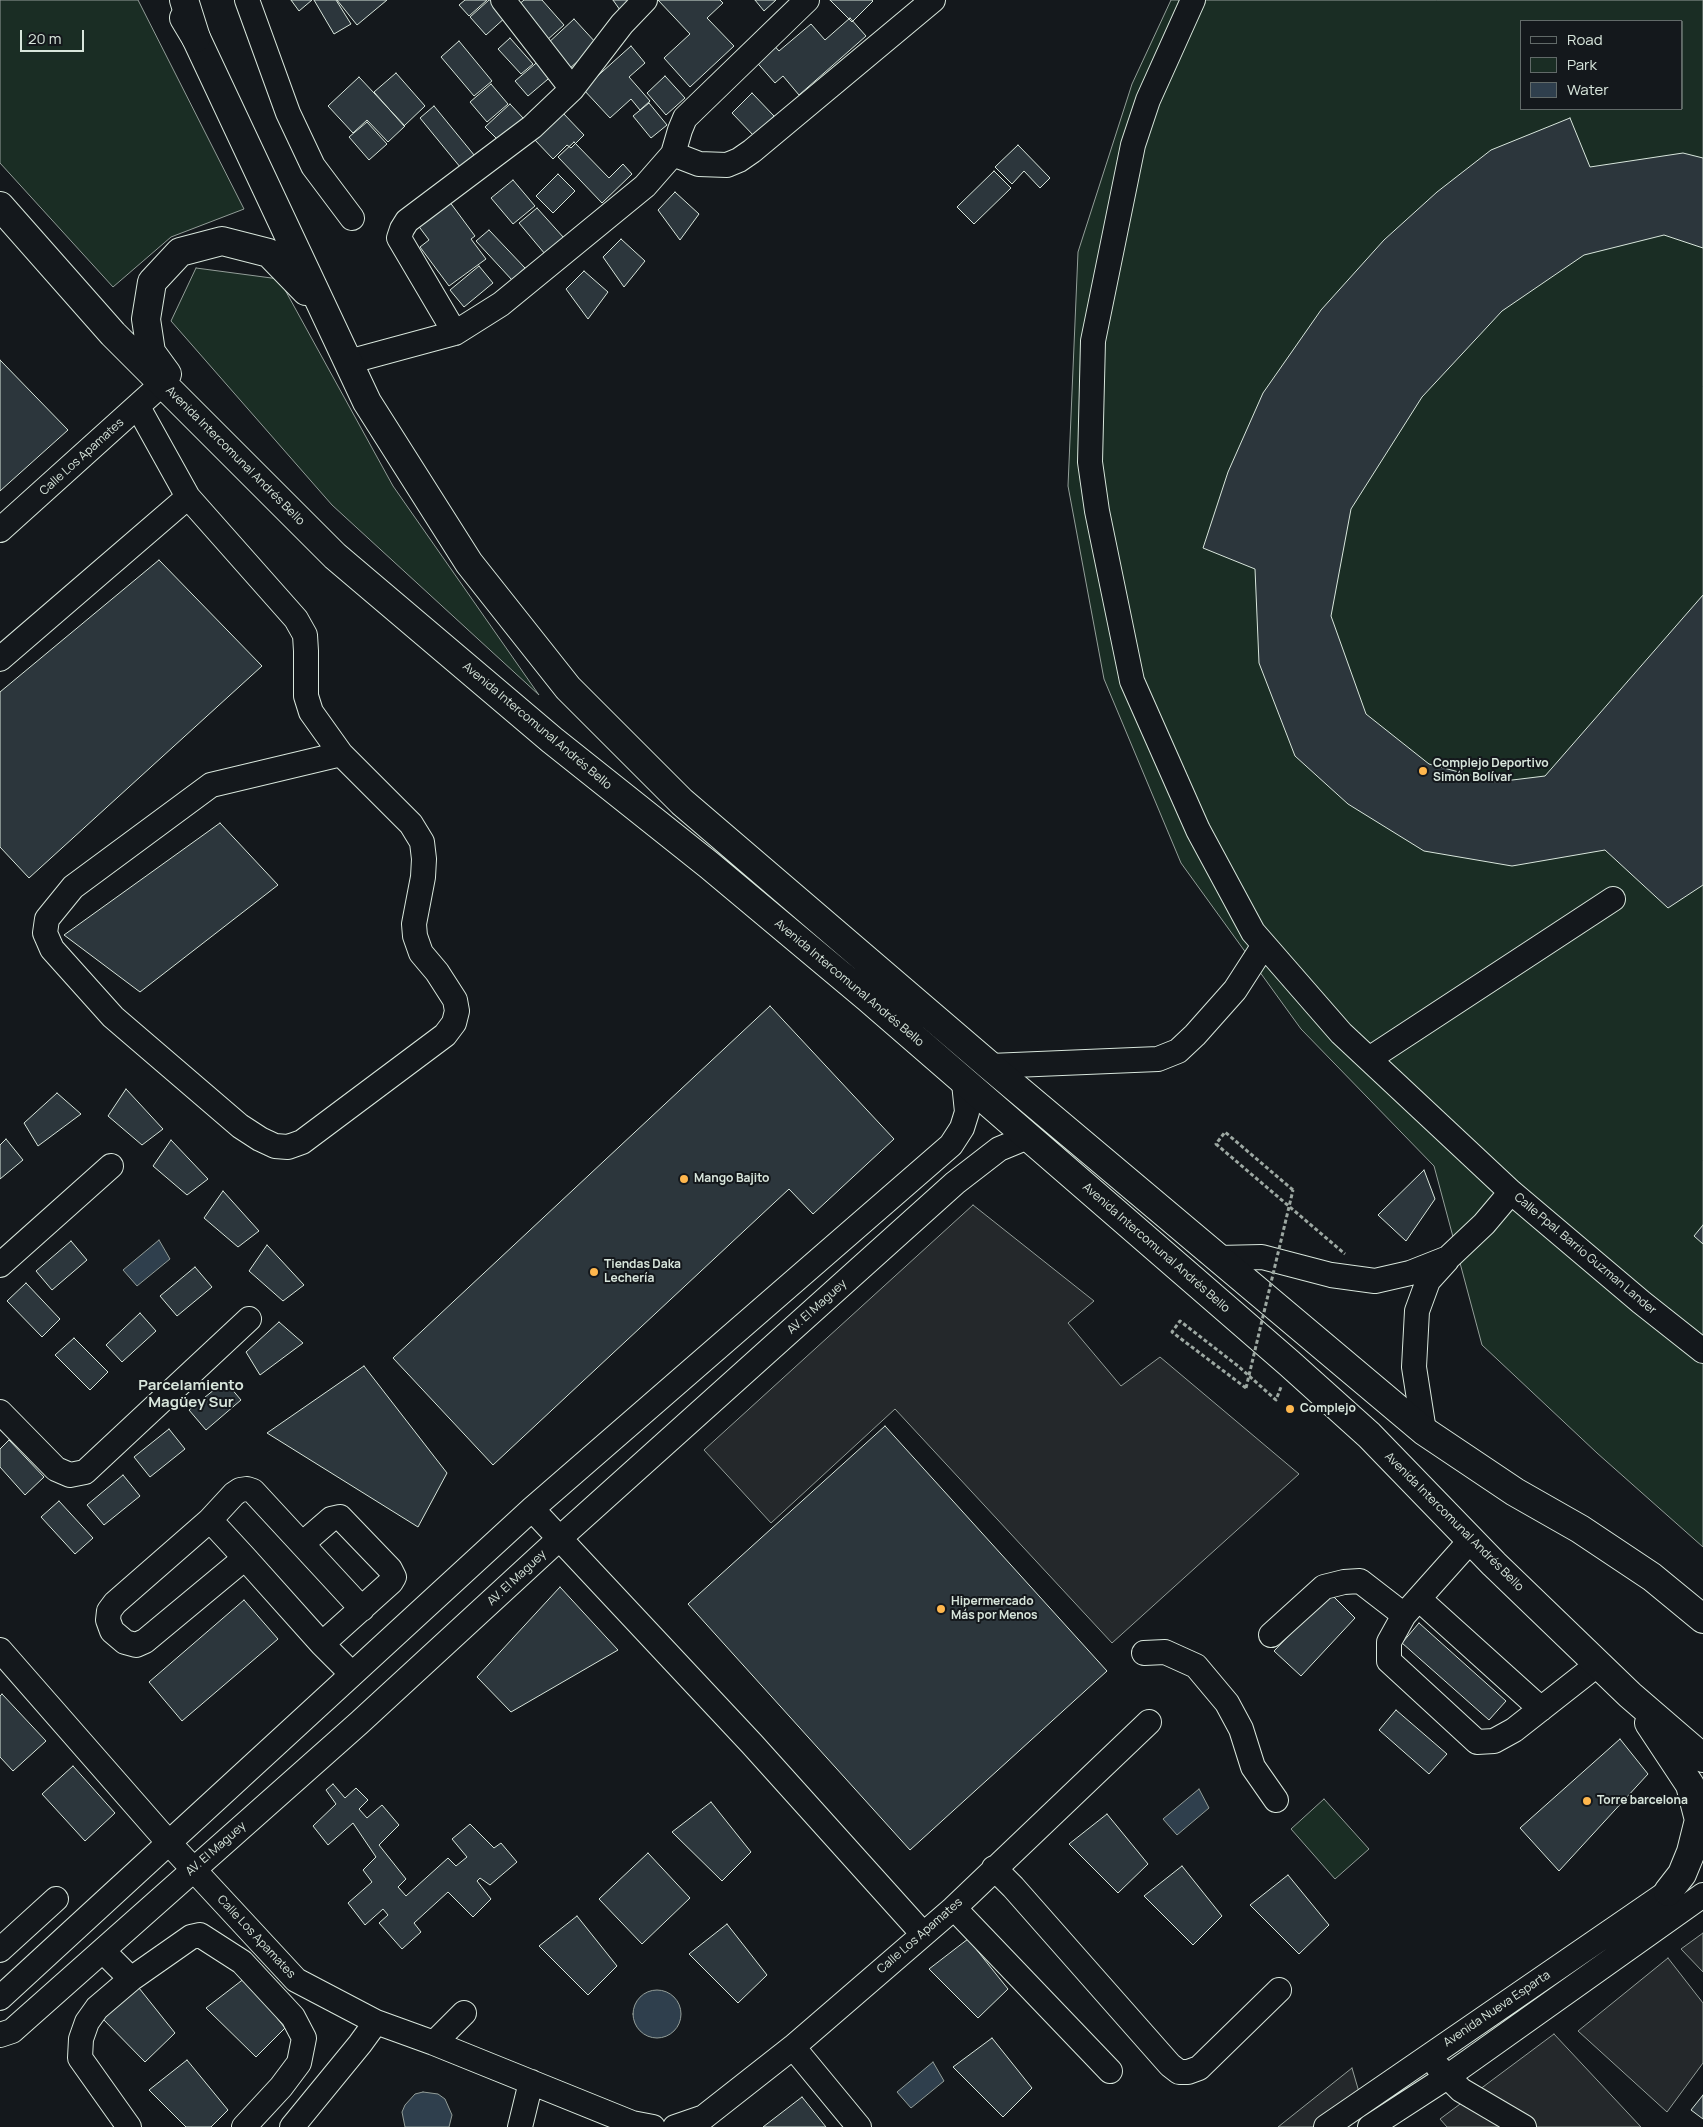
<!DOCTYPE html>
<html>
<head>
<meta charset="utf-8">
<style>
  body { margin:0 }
  #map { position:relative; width:1703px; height:2127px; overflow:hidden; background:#14181c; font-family:Manrope,sans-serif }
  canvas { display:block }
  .legend { position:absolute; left:1520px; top:20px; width:162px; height:90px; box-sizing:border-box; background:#14181c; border:1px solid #626a69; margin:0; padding:6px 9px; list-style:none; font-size:15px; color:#d8e6dc }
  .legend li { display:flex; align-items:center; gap:10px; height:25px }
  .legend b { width:25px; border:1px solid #626a69 }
  .scale { position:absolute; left:20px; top:30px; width:64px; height:22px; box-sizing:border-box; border:2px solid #d8e6dc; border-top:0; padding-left:6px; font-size:15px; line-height:18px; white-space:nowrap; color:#d8e6dc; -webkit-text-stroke:4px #14181c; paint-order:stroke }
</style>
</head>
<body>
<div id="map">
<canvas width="1703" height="2127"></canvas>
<ul class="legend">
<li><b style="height:6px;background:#14181c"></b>Road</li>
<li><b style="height:14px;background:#1a2d24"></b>Park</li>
<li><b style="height:14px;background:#2f3f4d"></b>Water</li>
</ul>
<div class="scale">20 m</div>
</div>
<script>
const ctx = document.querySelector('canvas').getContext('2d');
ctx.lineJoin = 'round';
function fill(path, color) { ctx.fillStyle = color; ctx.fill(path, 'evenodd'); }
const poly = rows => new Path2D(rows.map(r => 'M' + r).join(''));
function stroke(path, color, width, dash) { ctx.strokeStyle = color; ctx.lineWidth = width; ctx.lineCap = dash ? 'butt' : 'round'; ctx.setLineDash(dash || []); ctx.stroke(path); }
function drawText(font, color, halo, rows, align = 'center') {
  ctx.font = font + ' Manrope,sans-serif'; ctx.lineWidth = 4; ctx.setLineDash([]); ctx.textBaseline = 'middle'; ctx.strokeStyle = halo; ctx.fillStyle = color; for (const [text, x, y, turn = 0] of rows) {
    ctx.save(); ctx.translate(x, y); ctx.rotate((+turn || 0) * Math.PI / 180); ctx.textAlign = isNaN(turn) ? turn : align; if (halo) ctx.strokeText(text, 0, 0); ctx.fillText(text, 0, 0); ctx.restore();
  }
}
const green = poly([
  [0,0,138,0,244,209,171,237,113,287,0,163,0,0],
  [1171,0,1703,0,1703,1547,1597,1453,1482,1345,1434,1166,1301,1029,1181,863,1104,679,1068,486,1078,252,1132,84,1171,0],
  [1522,21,1682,21,1682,109,1522,109,1522,21],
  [196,268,279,279,393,486,539,695,332,505,171,321,196,268],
  [1324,1799,1369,1849,1335,1879,1291,1829,1324,1799]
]);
const parking = poly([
  [973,1205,1094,1301,1068,1323,1121,1386,1160,1357,1299,1474,1112,1643,895,1409,771,1523,704,1450,973,1205],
  [1703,1933,1703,1972,1681,1949,1703,1933],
  [1668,1958,1703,2003,1703,2063,1667,2112,1578,2031,1668,1958],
  [1554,2034,1641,2127,1447,2127,1440,2119,1554,2034],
  [1352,2068,1359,2092,1315,2127,1278,2127,1352,2068]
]);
const water = poly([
  [159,1240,170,1259,137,1286,123,1270,159,1240],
  [1199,1789,1209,1808,1177,1835,1163,1819,1199,1789],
  '633 2014a24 24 0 1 1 48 0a24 24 0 1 1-48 0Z',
  [933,2062,944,2081,911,2108,897,2092,933,2062],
  [423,2092,438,2094,445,2099,452,2115,449,2127,405,2127,402,2112,405,2105,415,2094,423,2092]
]);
const building = poly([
  [291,0,312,0,299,11,291,0],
  [314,0,336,0,351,24,334,34,314,0],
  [337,0,387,0,357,25,337,0],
  [465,0,487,0,469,16,459,5,465,0],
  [489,0,493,0,507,16,486,35,470,17,489,0],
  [524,0,542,0,564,25,546,41,517,6,524,0],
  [613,0,628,0,620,10,613,0],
  [658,0,720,0,723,3,707,18,734,46,690,87,664,58,690,34,658,0],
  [755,0,776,0,764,11,755,0],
  [830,0,872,0,873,1,852,22,830,0],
  [850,18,866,36,799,95,783,76,775,83,753,58,771,42,779,51,811,24,825,40,850,18],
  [574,19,597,44,569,69,546,45,574,19],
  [510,38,533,64,521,74,498,49,510,38],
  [459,41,492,81,474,96,441,57,459,41],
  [631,46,645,63,629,77,650,101,640,110,631,99,610,118,583,89,631,46],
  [541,59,554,74,528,96,515,81,541,59],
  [396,73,425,106,404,126,374,92,396,73],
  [665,76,685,98,666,115,647,93,665,76],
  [359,77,405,126,388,142,367,120,353,133,328,106,359,77],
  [491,84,508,104,487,122,470,102,491,84],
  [752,93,774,116,754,136,732,113,752,93],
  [649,103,667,125,651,138,633,116,649,103],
  [510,104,524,119,500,142,485,127,510,104],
  [434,106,479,161,465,173,420,118,434,106],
  [562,112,584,135,571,148,567,145,553,159,534,139,562,112],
  [1570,118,1590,167,1683,153,1703,158,1703,248,1664,235,1584,255,1502,311,1422,397,1351,509,1331,616,1366,714,1429,764,1496,782,1545,776,1703,595,1703,885,1668,908,1605,850,1512,866,1424,851,1348,804,1295,756,1259,663,1255,569,1203,548,1228,472,1263,393,1321,310,1384,240,1437,192,1491,150,1570,118],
  [367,122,387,144,369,160,349,137,367,122],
  [574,142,609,178,623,164,632,174,602,203,558,157,574,142],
  [1018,145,1050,178,1040,188,1024,171,1012,184,995,167,1018,145],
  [994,171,1011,188,974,224,957,207,994,171],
  [558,174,575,191,553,213,536,196,558,174],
  [513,180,535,206,513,224,491,198,513,180],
  [675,192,699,214,680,240,658,210,675,192],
  [449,201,475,236,471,239,486,259,449,286,420,247,429,240,417,224,449,201],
  [537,208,564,238,545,254,519,223,537,208],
  [489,230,525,268,512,280,476,241,489,230],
  [621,239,645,261,624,287,603,257,621,239],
  [479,266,493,283,464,307,450,290,479,266],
  [584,271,608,292,588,319,566,289,584,271],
  [0,360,68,430,0,491,0,360],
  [159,560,262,666,29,878,0,847,0,692,159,560],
  [220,823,278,885,140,992,64,935,220,823],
  [770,1006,894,1139,813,1214,789,1189,493,1465,393,1358,770,1006],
  [126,1089,163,1129,142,1145,108,1116,126,1089],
  [57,1093,81,1114,38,1146,24,1123,57,1093],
  [6,1139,23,1160,0,1179,0,1145,6,1139],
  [171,1140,208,1179,187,1195,153,1166,171,1140],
  [1424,1170,1435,1199,1406,1241,1378,1215,1424,1170],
  [223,1191,259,1231,238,1247,204,1218,223,1191],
  [1703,1225,1703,1244,1694,1236,1703,1225],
  [71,1241,87,1260,52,1290,36,1271,71,1241],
  [267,1245,304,1285,283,1301,249,1271,267,1245],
  [195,1267,212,1287,177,1316,160,1296,195,1267],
  [26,1283,60,1319,42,1337,7,1301,26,1283],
  [140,1313,156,1331,122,1362,106,1345,140,1313],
  [279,1322,303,1343,260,1375,246,1352,279,1322],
  [74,1338,108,1372,90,1390,55,1355,74,1338],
  [364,1366,447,1473,418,1527,267,1433,364,1366],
  [225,1381,241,1400,206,1430,189,1410,225,1381],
  [885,1426,1107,1671,910,1850,688,1604,885,1426],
  [169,1429,185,1449,150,1477,134,1457,169,1429],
  [9,1440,44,1477,25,1495,0,1467,0,1449,9,1440],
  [123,1475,140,1496,104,1525,87,1505,123,1475],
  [59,1501,93,1538,75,1554,41,1517,59,1501],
  [560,1587,618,1650,511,1712,477,1677,560,1587],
  [1330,1593,1355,1618,1301,1676,1274,1651,1330,1593],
  [244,1600,278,1639,182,1721,149,1682,244,1600],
  [1419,1623,1506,1701,1489,1720,1402,1643,1419,1623],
  [2,1694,46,1741,13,1771,0,1757,0,1696,2,1694],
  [1396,1710,1447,1754,1429,1774,1379,1730,1396,1710],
  [1620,1739,1648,1774,1559,1871,1520,1828,1620,1739],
  [73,1766,115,1813,85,1841,42,1794,73,1766],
  [333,1784,345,1798,356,1788,368,1800,359,1809,367,1818,382,1805,399,1825,379,1845,406,1879,398,1887,406,1896,448,1858,456,1866,467,1857,452,1839,470,1824,494,1848,501,1843,517,1862,490,1885,480,1878,477,1881,491,1899,473,1917,448,1892,414,1923,421,1932,402,1949,379,1923,388,1915,383,1909,365,1925,348,1903,372,1882,363,1870,376,1857,353,1823,328,1845,313,1826,336,1804,326,1790,333,1784],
  [711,1802,751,1852,722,1881,672,1832,711,1802],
  [1107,1814,1148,1864,1118,1893,1069,1844,1107,1814],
  [648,1853,690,1898,642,1944,599,1899,648,1853],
  [1182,1866,1222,1916,1193,1945,1144,1896,1182,1866],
  [1288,1875,1329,1925,1299,1954,1250,1905,1288,1875],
  [577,1916,617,1966,588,1995,539,1946,577,1916],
  [727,1924,767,1975,738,2003,689,1954,727,1924],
  [968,1939,1008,1989,978,2018,929,1969,968,1939],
  [245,1978,285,2028,256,2057,206,2008,245,1978],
  [135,1983,175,2033,145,2062,100,2016,135,1983],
  [992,2038,1032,2088,1003,2117,953,2067,992,2038],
  [187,2060,228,2110,211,2127,186,2127,149,2090,187,2060],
  [1703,2095,1703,2119,1691,2110,1703,2095],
  [802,2097,826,2127,763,2127,802,2097]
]);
const path = poly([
  [1293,1190,1225,1132,1216,1144,1345,1254],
  [1246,1388,1172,1332,1180,1321,1238,1366,1276,1400,1281,1387]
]);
const minor = poly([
  [247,0,288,113,313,166,352,218],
  [503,0,572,89],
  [1193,0,1148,100,1133,145,1093,341,1090,462,1097,511,1132,681,1198,830,1253,932,1341,1033,1511,1192,1641,1302,1703,1351],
  [673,154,699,164,727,165,739,160,752,151,933,0],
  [455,333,399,238,402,229,407,221,532,127,572,89,622,24,645,0],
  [348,362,455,333,501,304,645,186,673,154,680,130,685,118,807,0],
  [138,407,188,497],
  [0,530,162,384],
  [0,659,188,497,296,619,305,635,306,651,306,696,311,712,341,754,411,824,422,842,424,859,423,877,414,924,415,936,421,953,437,972,455,1000,457,1011,454,1023,445,1035,302,1142,288,1147,275,1146,260,1139,240,1126,113,1017,52,949,45,933,47,919,73,887,211,785,341,754],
  [1369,1059,1613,899],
  [990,1066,1158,1059,1178,1051,1195,1035,1235,990,1264,945],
  [1218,1258,1262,1257,1331,1275,1375,1281,1410,1273,1448,1258,1484,1224,1511,1192],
  [0,1265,111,1166],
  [0,1412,56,1469,70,1475,85,1472,249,1319],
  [1424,1431,1414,1367,1417,1311,1428,1281,1447,1260],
  [532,1509,752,1744,923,1934],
  [210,1520,234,1494,240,1490,247,1489,253,1491,362,1609],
  [1471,1540,1404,1615,1389,1642,1389,1661,1477,1742,1494,1741,1514,1730,1598,1664],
  [302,1544,331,1519,340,1517,390,1569,394,1577,391,1582,322,1644],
  [245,1558,145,1641,136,1645,125,1642,112,1631,108,1620,109,1611,115,1603,210,1520,245,1558,322,1644,352,1674],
  [1419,1599,1541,1709],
  [1271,1635,1324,1587,1344,1582,1360,1581,1404,1615],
  [0,1650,169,1843,296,1980,376,2022,434,2043,632,2123,653,2127],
  [1144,1653,1165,1652,1196,1666,1227,1703,1241,1729,1253,1767,1276,1800],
  [994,1868,1013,1887,1170,2065,1179,2072,1188,2072,1199,2068,1279,1990],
  [954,1908,1110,2071],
  [0,1950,56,1899],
  [103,1951,131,1979],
  [0,1998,532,1509,951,1145,962,1128,967,1112,964,1083],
  [0,2035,12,2031,359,1723,560,1538,955,1183,999,1149,1028,1137],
  [434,2043,464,2013],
  [793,2047,859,2127],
  [1438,2067,1461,2090,1524,2127],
  [129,2127,80,2058,81,2039,87,2022,97,2008,131,1979,191,1937,200,1935,242,1962,293,2017,304,2038,299,2063,281,2087,244,2127],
  [292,2127,360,2044,376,2022],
  [520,2127,531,2082],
  [675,2127,704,2117,793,2047,954,1908,1149,1722],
  [1326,2127,1668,1892,1681,1910],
  [1370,2127,1447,2077,1703,1895]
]);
const major = poly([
  [184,18,196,38,367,402,469,563,568,688,682,802,990,1066,1424,1431,1515,1492,1580,1529,1652,1577,1703,1619],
  [0,206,113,334,335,556,552,740,709,865,868,998,1289,1363,1369,1435,1494,1564,1630,1695,1703,1758],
  [167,374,151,352,146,319,152,282,180,252,222,241,269,253,306,291],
  [1649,1723,1690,1785,1699,1820,1691,1852,1682,1874,1668,1892]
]);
const highway = poly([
  [184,0,196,38]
]);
const pathBridge = poly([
  [1246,1388,1293,1190]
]);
const markers = [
  [1423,771,5,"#ffb74d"],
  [684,1179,5,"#ffb74d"],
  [594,1272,5,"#ffb74d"],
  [1290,1409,5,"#ffb74d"],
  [941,1609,5,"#ffb74d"],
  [1587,1801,5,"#ffb74d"]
];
const streetNames = [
  ["Avenida Intercomunal Andrés Bello",235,456,45],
  ["Calle Los Apamates",82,457,-42],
  ["Avenida Intercomunal Andrés Bello",537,726,40],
  ["Avenida Intercomunal Andrés Bello",849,983,40],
  ["Avenida Intercomunal Andrés Bello",1156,1248,41],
  ["Calle Ppal. Barrio Guzman Lander",1585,1254,40],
  ["AV. El Maguey",817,1307,-42],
  ["Avenida Intercomunal Andrés Bello",1454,1522,45],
  ["AV. El Maguey",517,1578,-43],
  ["AV. El Maguey",216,1849,-41],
  ["Calle Los Apamates",920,1936,-41],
  ["Calle Los Apamates",256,1937,47],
  ["Avenida Nueva Esparta",1497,2009,-34]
];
const poiNames = [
  ["Complejo Deportivo",1433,764],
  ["Simón Bolívar",1433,778],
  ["Mango Bajito",694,1179],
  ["Tiendas Daka",604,1265],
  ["Lechería",604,1279],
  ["Complejo",1300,1409],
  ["Hipermercado",951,1602],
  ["Más por Menos",951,1616],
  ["Torre barcelona",1597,1801]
];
const quarterNames = [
  ["Parcelamiento",191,1386],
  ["Magüey Sur",191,1403]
];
fill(green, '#1a2d24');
stroke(green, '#939e99', 1);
fill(parking, '#24282b');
stroke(parking, '#939e99', 1);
fill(water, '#2f3f4d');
stroke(water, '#939e99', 1);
fill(building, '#2c363c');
stroke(building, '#d8e6dc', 1);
stroke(minor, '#d8e6dc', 26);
stroke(major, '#d8e6dc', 30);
stroke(highway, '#d8e6dc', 30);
stroke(path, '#9da8a2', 3, [4, 2.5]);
stroke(minor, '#14181c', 24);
stroke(major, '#14181c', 28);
stroke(highway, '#14181c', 28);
stroke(pathBridge, '#9da8a2', 3, [4, 2.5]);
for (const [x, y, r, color] of markers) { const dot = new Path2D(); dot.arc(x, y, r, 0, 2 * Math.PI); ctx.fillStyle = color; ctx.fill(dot); stroke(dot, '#14181c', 2); }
drawText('12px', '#d8e6dc', '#14181c', streetNames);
drawText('bold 12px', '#d8e6dc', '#14181c', poiNames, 'left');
drawText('bold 15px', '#d8e6dc', '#14181c', quarterNames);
</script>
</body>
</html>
